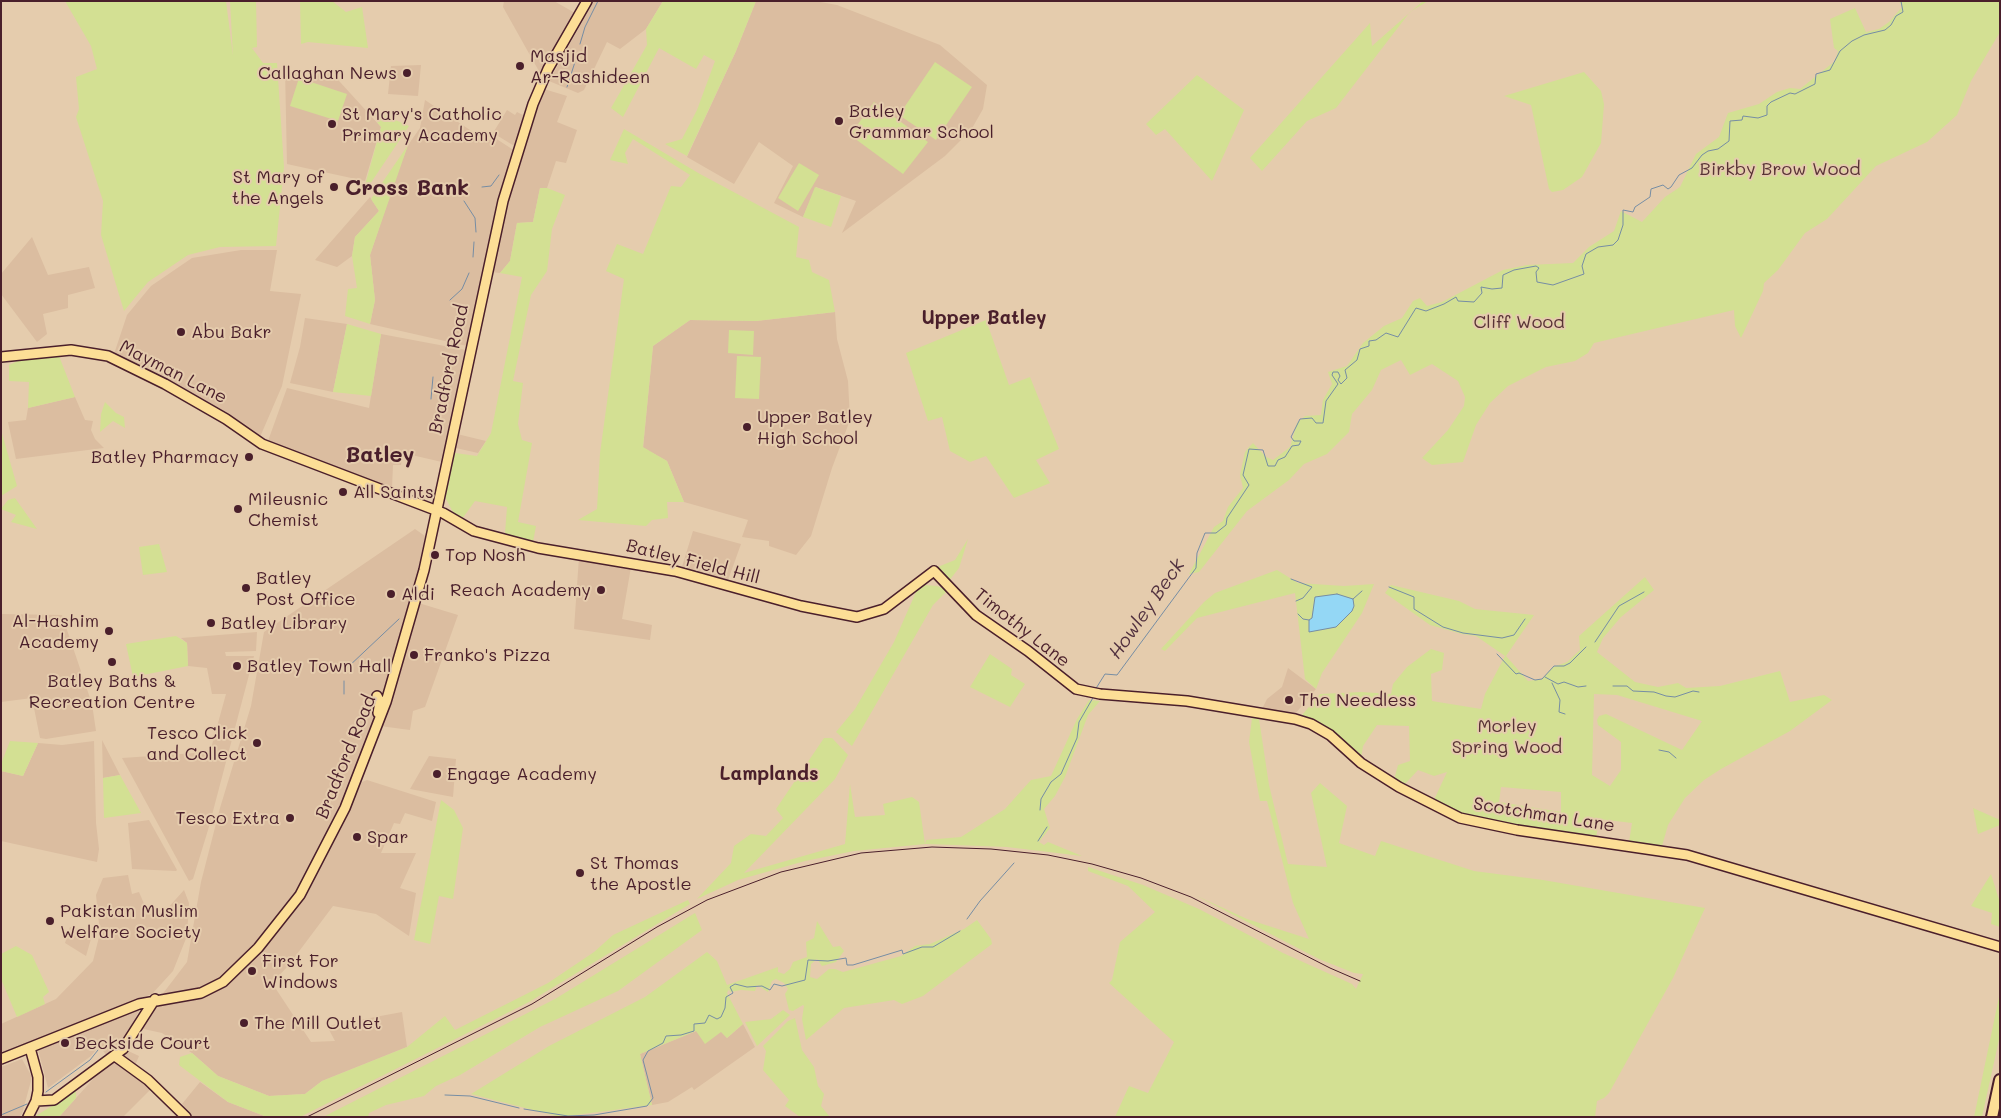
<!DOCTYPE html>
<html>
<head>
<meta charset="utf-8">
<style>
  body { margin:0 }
  #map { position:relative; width:2001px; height:1118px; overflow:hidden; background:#e5ccad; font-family:Mali,sans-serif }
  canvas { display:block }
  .frame { position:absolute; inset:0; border:2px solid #4a1f2b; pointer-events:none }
</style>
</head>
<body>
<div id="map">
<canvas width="2001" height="1118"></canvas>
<div class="frame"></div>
</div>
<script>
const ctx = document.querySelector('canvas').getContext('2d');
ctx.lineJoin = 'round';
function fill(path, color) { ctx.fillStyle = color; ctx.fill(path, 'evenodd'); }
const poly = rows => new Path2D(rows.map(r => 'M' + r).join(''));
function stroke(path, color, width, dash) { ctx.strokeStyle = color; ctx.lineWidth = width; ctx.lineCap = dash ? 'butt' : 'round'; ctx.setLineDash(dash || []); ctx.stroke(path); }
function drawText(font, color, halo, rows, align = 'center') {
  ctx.font = font + ' Mali,sans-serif'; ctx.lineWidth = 4; ctx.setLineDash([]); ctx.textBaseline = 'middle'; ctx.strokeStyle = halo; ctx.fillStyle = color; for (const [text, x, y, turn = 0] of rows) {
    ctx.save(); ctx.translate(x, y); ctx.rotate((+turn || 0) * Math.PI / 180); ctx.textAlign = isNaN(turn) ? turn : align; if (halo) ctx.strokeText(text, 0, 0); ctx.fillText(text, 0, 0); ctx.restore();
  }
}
const built = poly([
  [504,1,554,1,575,13,540,73,503,7],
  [594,1,663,1,646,29,620,49,607,42,584,90,578,93,549,81],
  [756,1,815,1,837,5,940,45,987,85,983,109,971,130,945,156,842,233,856,201,816,187,803,217,774,203,793,166,759,142,734,184,687,157,736,51],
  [421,65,418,96,388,94,391,66],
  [285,68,306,81,320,71,330,71,381,127,365,181,287,164],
  [544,89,567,96,557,122,577,130,566,163,556,161,547,188,540,188,533,222,517,223,510,261,500,273,491,272,504,215],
  [425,100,488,142,492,136,515,151,502,191,467,346,370,324,375,300,370,255,397,174,408,145,420,128],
  [507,110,515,115,517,112,523,115,516,147,493,133],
  [370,197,379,211,355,237,352,256,337,267,315,260],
  [32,237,48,275,89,267,95,288,68,295,68,308,43,314,47,334,37,342,1,294,1,274],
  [241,250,277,250,270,291,301,294,282,386,260,437,179,387,114,354,127,315,151,286,192,258],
  [835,312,837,339,848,381,850,420,832,468,811,536,796,555,769,546,769,541,742,537,748,520,684,502,667,461,643,448,653,346,690,320,756,321],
  [305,318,347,324,333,392,290,383,300,347],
  [381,334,466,350,442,462,403,453,401,465,393,465,392,488,268,441,287,388,369,408],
  [75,397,85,420,93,421,91,430,95,439,104,448,16,459,8,422,26,420,28,408],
  [457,434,486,441,478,453,456,448],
  [415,529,425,536,412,601,458,615,425,707,413,711,410,730,380,726,347,798,299,888,261,939,225,976,203,989,161,996,187,962,201,882,220,808,251,706,264,632],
  [693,531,741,544,727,583,681,570],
  [579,557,631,567,622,619,652,625,650,640,574,629],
  [1,614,62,615,92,704,96,731,46,739,40,738,32,698,1,702],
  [257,632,256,651,225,652,226,656,254,656,208,830,193,879,189,881,122,758,210,752,226,694,212,694,207,668,188,666,187,643,181,638],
  [1288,668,1316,689,1295,714,1262,709,1267,699,1282,687],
  [102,740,120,775,103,778],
  [94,741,96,823,99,849,97,862,1,841,1,771,23,776,38,743,62,745],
  [429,756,456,759,453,797,410,789],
  [367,780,436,802,432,821,405,813,400,824,394,823,381,853,416,853,400,888,416,893,409,936,376,914,333,906,288,966,272,983,311,1042,335,1041,327,1026,402,1012,407,1047,322,1081,305,1094,269,1096,218,1076,192,1053,162,1033,139,1028,148,1013,162,1004,193,999,248,962,279,928,305,892,362,782],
  [149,820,177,870,176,871,132,869,128,823],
  [128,875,132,894,139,892,145,906,159,918,184,890,189,903,187,936,173,971,152,994,1,1054,1,1024,56,999,93,961,100,933,96,895,103,878],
  [70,927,93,932,86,956,65,943],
  [140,1009,126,1036,108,1057,99,1046,91,1056,48,1088,38,1049],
  [743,1024,755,1047,694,1090,692,1087,668,1102,652,1105,640,1054,696,1031,722,1032,727,1038],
  [126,1050,139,1056,132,1073,152,1088,123,1117,59,1117,94,1078],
  [22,1059,32,1077,22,1114,19,1117,1,1117,1,1067],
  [200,1082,228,1102,267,1117,192,1117,182,1104]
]);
const green = poly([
  [65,1,226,1,233,56,230,1,256,1,257,47,252,48,263,63,277,63,284,167,276,246,220,247,188,255,148,282,124,311,101,235,103,201,76,117,79,109,76,77,97,69,91,46],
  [300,1,332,1,346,12,362,7,368,48,308,42,301,44],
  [663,1,756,1,736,51,687,156,665,144,682,139,697,110,715,61,704,55,696,69,659,48,623,117,611,108,647,45,646,29],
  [1423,1,1428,1,1410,12,1336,108,1307,121,1262,171,1250,158,1370,23,1372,46],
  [1899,1,2000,1,2000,32,1971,81,1957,115,1927,142,1876,166,1827,219,1805,233,1778,270,1764,283,1763,291,1741,338,1735,326,1734,310,1594,343,1588,353,1575,361,1546,367,1508,386,1490,403,1476,425,1463,462,1432,465,1422,458,1448,430,1464,406,1465,397,1458,381,1432,364,1410,375,1401,360,1381,370,1372,390,1352,414,1349,432,1327,454,1304,464,1289,480,1247,511,1199,572,1189,574,1214,527,1223,521,1228,507,1243,488,1240,475,1245,452,1249,447,1253,443,1266,457,1273,460,1290,447,1297,423,1305,416,1321,415,1323,400,1332,384,1328,372,1347,366,1363,343,1384,326,1402,318,1413,301,1420,298,1427,306,1442,302,1503,270,1527,265,1573,263,1589,247,1614,231,1621,211,1642,222,1665,197,1680,187,1696,154,1719,137,1728,113,1759,104,1777,92,1790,88,1800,89,1835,61,1838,51,1834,48,1830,19,1855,8,1866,32,1879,29,1889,22,1902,7],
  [935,62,972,87,936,140,899,115],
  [1584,72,1601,91,1604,104,1601,143,1582,177,1563,190,1552,192,1549,189,1531,105,1504,96],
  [1197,75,1244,110,1212,181,1165,129,1156,135,1146,124],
  [299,78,347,94,338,121,290,106],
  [874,102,928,142,903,174,850,135],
  [384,115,409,126,362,196,381,127,377,122],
  [624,129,700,174,799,227,796,257,809,260,812,272,829,280,835,312,756,321,690,320,653,346,643,447,667,461,684,502,667,502,668,518,652,520,646,526,578,520,597,509,600,453,624,279,606,271,617,244,643,254,671,186,681,187,690,175,633,139,625,153,628,164,610,160],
  [408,145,370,255,375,300,370,324,345,316,348,289,357,288,352,256,355,237,379,211,371,199],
  [799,163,819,175,798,211,778,198],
  [815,187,841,196,831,227,803,217],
  [540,188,547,188,565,195,552,229,547,271,531,295,513,381,523,383,518,424,522,440,532,443,518,522,536,526,533,542,508,536,505,533,507,507,475,501,462,519,453,512,445,497,455,453,477,456,491,433,522,277,500,273,510,261,517,223,533,222],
  [986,320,1009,385,1030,377,1059,449,1036,460,1050,483,1014,498,986,456,970,462,950,451,942,417,928,421,906,353],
  [347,324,381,334,371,396,333,392],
  [729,330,754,331,753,355,728,353],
  [59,356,75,397,28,408,29,382,9,381,9,365,18,361],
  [737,356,761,357,759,399,735,398],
  [105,402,116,413,124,417,125,428,113,421,100,432,101,414],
  [1,430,17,486,1,496],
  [15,498,37,529,11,522,16,515,1,509,8,500],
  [968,539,959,568,948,582,935,568,955,560],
  [159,544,167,572,143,575,139,547],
  [1277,570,1298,583,1344,586,1374,584,1362,613,1322,673,1316,689,1305,679,1295,593,1197,618,1165,651,1161,649,1204,602,1215,593],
  [1645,577,1654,590,1621,617,1603,638,1597,652,1635,682,1658,687,1678,683,1686,688,1720,686,1780,671,1790,702,1824,695,1832,700,1790,731,1721,769,1704,780,1685,798,1668,825,1662,846,1629,842,1632,823,1599,819,1596,838,1478,820,1433,802,1447,772,1434,776,1418,770,1404,785,1394,780,1398,765,1410,761,1409,726,1377,725,1363,746,1361,759,1333,732,1302,715,1320,694,1361,692,1391,694,1393,684,1407,667,1431,649,1444,653,1442,670,1431,674,1432,701,1481,709,1485,694,1505,656,1476,636,1462,634,1430,625,1385,593,1391,585,1459,601,1475,609,1534,615,1506,656,1528,681,1542,679,1553,667,1567,662,1580,650,1579,636],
  [1594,694,1617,695,1702,721,1682,750,1606,714,1599,716,1597,720,1598,725,1621,742,1621,770,1610,786,1592,775],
  [1501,787,1561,792,1561,812,1499,802],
  [925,585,937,586,948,590,933,605,852,746,836,732,855,709,894,642,916,592],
  [176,636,187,643,188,666,133,677,126,644],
  [990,654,1012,669,1011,675,1025,684,1010,707,970,687],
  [1089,700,1100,701,1088,715,1065,777,1055,796,1044,809,1050,828,1039,842,1044,845,1048,842,1082,856,1007,847,926,844,854,851,805,861,738,880,697,899,731,863,734,846,751,834,766,836,783,818,776,809,824,738,832,738,848,755,835,779,744,873,845,844,850,784,855,817,885,815,883,804,912,797,919,802,925,844,926,840,961,837,1005,809,1031,780,1051,776,1077,719],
  [1252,718,1259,719,1269,785,1288,864,1327,867,1311,793,1320,783,1347,806,1339,843,1375,856,1381,841,1474,871,1543,880,1705,908,1673,978,1609,1093,1604,1098,1597,1101,1595,1117,1115,1117,1129,1086,1148,1093,1174,1042,1109,983,1112,980,1120,942,1155,912,1128,886,1088,871,1088,867,1143,885,1199,909,1283,953,1352,984,1356,989,1363,974,1354,973,1319,959,1195,895,1247,919,1309,939,1293,903,1267,801,1260,801,1249,742],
  [10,741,38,743,23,776,1,771,1,764],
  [120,775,141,813,104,818,103,778],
  [441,800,454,810,463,828,453,899,439,896,430,944,414,940],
  [1973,808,2000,820,2000,825,1978,834],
  [1991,874,2000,903,2000,927,1991,924,1992,913,1971,906],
  [688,900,690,904,529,1002,300,1117,267,1117,228,1102,179,1065,180,1057,192,1053,218,1076,269,1096,305,1094,322,1081,407,1047,445,1016,455,1030,548,983,594,952,613,935],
  [695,913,702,930,618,991,540,1027,460,1075,436,1086,424,1096,386,1105,369,1113,368,1117,323,1117,555,999],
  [977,920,991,939,992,944,923,996,902,1004,894,1000,844,1008,806,1040,802,1019,804,1006,803,1005,793,1011,789,1010,785,994,788,989,784,983,776,979,772,981,768,992,757,985,755,991,741,990,730,992,729,989,727,993,743,1024,727,1038,721,1032,705,1044,696,1031,640,1054,652,1105,560,1117,471,1094,549,1046,645,997,707,952,717,961,727,985,778,967,778,972,784,974,790,969,793,962,807,957,806,942,814,938,817,921,833,947,840,946,844,951,836,962,822,966,817,959,811,964,810,977,817,979,829,969,835,969,843,972,901,956,915,946,930,944,964,929],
  [16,946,32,955,49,992,43,997,45,1004,17,1017,1,979,1,954],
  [2000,992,2000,1035,1982,1117,1974,1117],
  [783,1010,790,1015,757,1046,745,1022,771,1019],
  [795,1018,802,1050,814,1067,818,1086,824,1094,821,1106,830,1117,800,1117,785,1106,789,1100,763,1070,766,1051,763,1046,788,1021],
  [76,1091,76,1098,59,1117,34,1117]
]);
const water = poly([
  [1337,594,1353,599,1354,606,1352,611,1336,627,1309,632,1309,620,1312,618,1315,597,1337,594]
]);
const stream = poly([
  [580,44,585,27,598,1],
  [567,87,575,62],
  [482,187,491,186,499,175],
  [464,201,475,218,476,232],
  [473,257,474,242],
  [450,300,462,289,469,273],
  [431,399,433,377],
  [1291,579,1312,587,1303,598,1296,601],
  [1389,587,1414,597,1414,609,1443,627,1463,633,1502,638,1514,635,1525,619],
  [1353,599,1362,591],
  [1298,614,1303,619,1309,620],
  [1595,642,1619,606,1644,592],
  [1497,654,1516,674,1519,673,1535,680,1542,679,1554,666,1564,666,1570,663,1586,647],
  [347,668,399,619],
  [1545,677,1558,684,1564,682,1578,687,1586,686],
  [1552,683,1560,700,1559,712,1565,714],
  [1613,686,1627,686,1633,691,1654,692,1666,696,1675,697,1693,691,1699,692],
  [1095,690,1105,674,1117,675,1196,568,1197,553,1205,533,1216,533,1226,525,1227,518,1249,485,1243,475,1249,449,1263,450,1268,466,1275,466,1278,460,1285,457,1292,446,1299,445,1301,441,1294,441,1291,437,1300,419,1312,418,1316,423,1323,423,1326,401,1338,384,1332,375,1333,372,1338,372,1340,376,1338,380,1341,384,1347,378,1345,370,1357,360,1360,349,1369,346,1369,341,1376,340,1386,333,1398,337,1416,308,1426,311,1444,304,1456,297,1458,301,1474,302,1482,293,1481,287,1492,289,1502,288,1503,275,1514,270,1536,266,1539,268,1536,272,1537,282,1553,285,1584,274,1582,266,1586,254,1598,247,1613,245,1618,240,1623,225,1623,210,1633,212,1635,207,1650,197,1651,189,1663,185,1668,189,1671,187,1679,175,1692,168,1702,155,1708,151,1718,149,1729,141,1730,121,1742,120,1743,116,1758,118,1767,115,1767,106,1771,102,1790,93,1795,94,1815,84,1816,74,1830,70,1840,51,1852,41,1864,35,1885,30,1891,25,1896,16,1903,12,1901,1],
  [344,694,344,681],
  [1659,750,1669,752,1676,758],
  [1040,810,1041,799,1051,782,1061,774,1077,738,1079,722,1094,696],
  [1038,841,1047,827],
  [967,919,980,901,1014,863],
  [46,1092,90,1060,98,1050],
  [445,1095,470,1096,519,1108],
  [524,1109,568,1116,594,1115,647,1106,653,1098,643,1060,648,1051,663,1043,666,1036,681,1035,694,1031,694,1024,705,1023,709,1015,717,1019,721,1017,725,1008,726,997,733,993,730,987,735,984,747,987,762,986,770,990,774,984,782,986,805,980,808,960,828,961,846,958,847,965,853,965,902,950,903,954,922,947,933,947,960,931],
  [1,1115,27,1104]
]);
const major = poly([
  [1,357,71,350,108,356,165,384,226,419,262,444,443,513,474,531,538,548,675,571,801,606,857,617,884,609,934,571,976,615,1028,651,1076,689,1100,694,1187,701,1295,719,1311,724,1330,735,1361,763,1399,787,1460,818,1517,830,1687,855,2000,947],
  [377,696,380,702,378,713],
  [115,1056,148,1080,186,1117],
  [1,1059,139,1004,201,993,223,982,258,948,300,895,345,808,386,702,424,570,503,201,533,104,548,69,587,1],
  [36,1101,54,1100,123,1049,155,999],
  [28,1117,36,1101,38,1091,38,1077,30,1048]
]);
const highway = poly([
  [1992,1117,2000,1080]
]);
const rail = poly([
  [307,1117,532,1004,657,927,707,900,781,872,861,853,932,847,991,849,1048,855,1092,864,1141,878,1191,897,1330,968,1360,981]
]);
const markers = [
  [520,66,5,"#4a1f2b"],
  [407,73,5,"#4a1f2b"],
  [839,121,5,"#4a1f2b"],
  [332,124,5,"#4a1f2b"],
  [334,187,5,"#4a1f2b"],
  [181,332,5,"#4a1f2b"],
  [747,427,5,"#4a1f2b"],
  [249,457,5,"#4a1f2b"],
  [343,492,5,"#4a1f2b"],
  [238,509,5,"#4a1f2b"],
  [435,555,5,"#4a1f2b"],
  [246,588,5,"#4a1f2b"],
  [601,590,5,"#4a1f2b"],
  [391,594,5,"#4a1f2b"],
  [211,623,5,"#4a1f2b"],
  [109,631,5,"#4a1f2b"],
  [414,655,5,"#4a1f2b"],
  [112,662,5,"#4a1f2b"],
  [237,666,5,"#4a1f2b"],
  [1289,700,5,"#4a1f2b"],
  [257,743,5,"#4a1f2b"],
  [437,774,5,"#4a1f2b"],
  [290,818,5,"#4a1f2b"],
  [357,837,5,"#4a1f2b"],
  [580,873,5,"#4a1f2b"],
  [50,921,5,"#4a1f2b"],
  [252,971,5,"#4a1f2b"],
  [244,1023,5,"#4a1f2b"],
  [65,1043,5,"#4a1f2b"]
];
const poiNames = [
  ["Masjid",530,56],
  ["Ar-Rashideen",530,77],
  ["Callaghan News",397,73,"right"],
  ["Batley",849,111],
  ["Grammar School",849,132],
  ["St Mary's Catholic",342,114],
  ["Primary Academy",342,135],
  ["St Mary of",324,177,"right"],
  ["the Angels",324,198,"right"],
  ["Abu Bakr",191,332],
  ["Upper Batley",757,417],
  ["High School",757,438],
  ["Batley Pharmacy",239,457,"right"],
  ["All Saints",353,492],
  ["Mileusnic",248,499],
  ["Chemist",248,520],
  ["Top Nosh",445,555],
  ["Batley",256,578],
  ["Post Office",256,599],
  ["Reach Academy",591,590,"right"],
  ["Aldi",401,594],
  ["Al-Hashim",99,621,"right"],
  ["Academy",99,642,"right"],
  ["Batley Library",221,623],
  ["Franko's Pizza",424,655],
  ["Batley Town Hall",247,666],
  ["Batley Baths &",112,681,"center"],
  ["Recreation Centre",112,702,"center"],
  ["The Needless",1299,700],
  ["Tesco Click",247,733,"right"],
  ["and Collect",247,754,"right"],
  ["Engage Academy",447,774],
  ["Tesco Extra",280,818,"right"],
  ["Spar",367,837],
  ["St Thomas",590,863],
  ["the Apostle",590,884],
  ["Pakistan Muslim",60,911],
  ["Welfare Society",60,932],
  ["First For",262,961],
  ["Windows",262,982],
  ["The Mill Outlet",254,1023],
  ["Beckside Court",75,1043]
];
const parkNames = [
  ["Birkby Brow Wood",1780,169],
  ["Cliff Wood",1519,322],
  ["Morley",1507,726],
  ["Spring Wood",1507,747]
];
const streetNames = [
  ["Bradford Road",449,369,-78],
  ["Mayman Lane",173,372,27],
  ["Batley Field Hill",693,562,14],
  ["Timothy Lane",1022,628,38],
  ["Bradford Road",346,757,-68],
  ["Scotchman Lane",1544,815,9]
];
const neighbourhoodNames = [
  ["Upper Batley",984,318],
  ["Lamplands",769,774]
];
const waterNames = [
  ["Howley Beck",1147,609,-55]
];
const districtNames = [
  ["Cross Bank",407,188],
  ["Batley",380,455]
];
fill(built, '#dbbda0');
fill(green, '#d3e093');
fill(water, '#94d7f5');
stroke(water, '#768da4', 1);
stroke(stream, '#768da4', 1);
stroke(major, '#4a1f2b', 12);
stroke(highway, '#4a1f2b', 14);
stroke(major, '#fcde96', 9);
stroke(highway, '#fcde96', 10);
stroke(rail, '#4a1f2b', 1);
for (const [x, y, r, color] of markers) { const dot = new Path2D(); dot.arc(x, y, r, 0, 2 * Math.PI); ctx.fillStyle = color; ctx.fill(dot); stroke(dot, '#e5ccad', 2); }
drawText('18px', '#4a1f2b', '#e5ccad', poiNames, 'left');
drawText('18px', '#583235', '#e5ccad', parkNames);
drawText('18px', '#4a1f2b', '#e5ccad', streetNames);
drawText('bold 19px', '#4a1f2b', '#e5ccad', neighbourhoodNames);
drawText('italic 19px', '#51313f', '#e5ccad', waterNames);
drawText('bold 22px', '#4a1f2b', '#e5ccad', districtNames);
</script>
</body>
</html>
